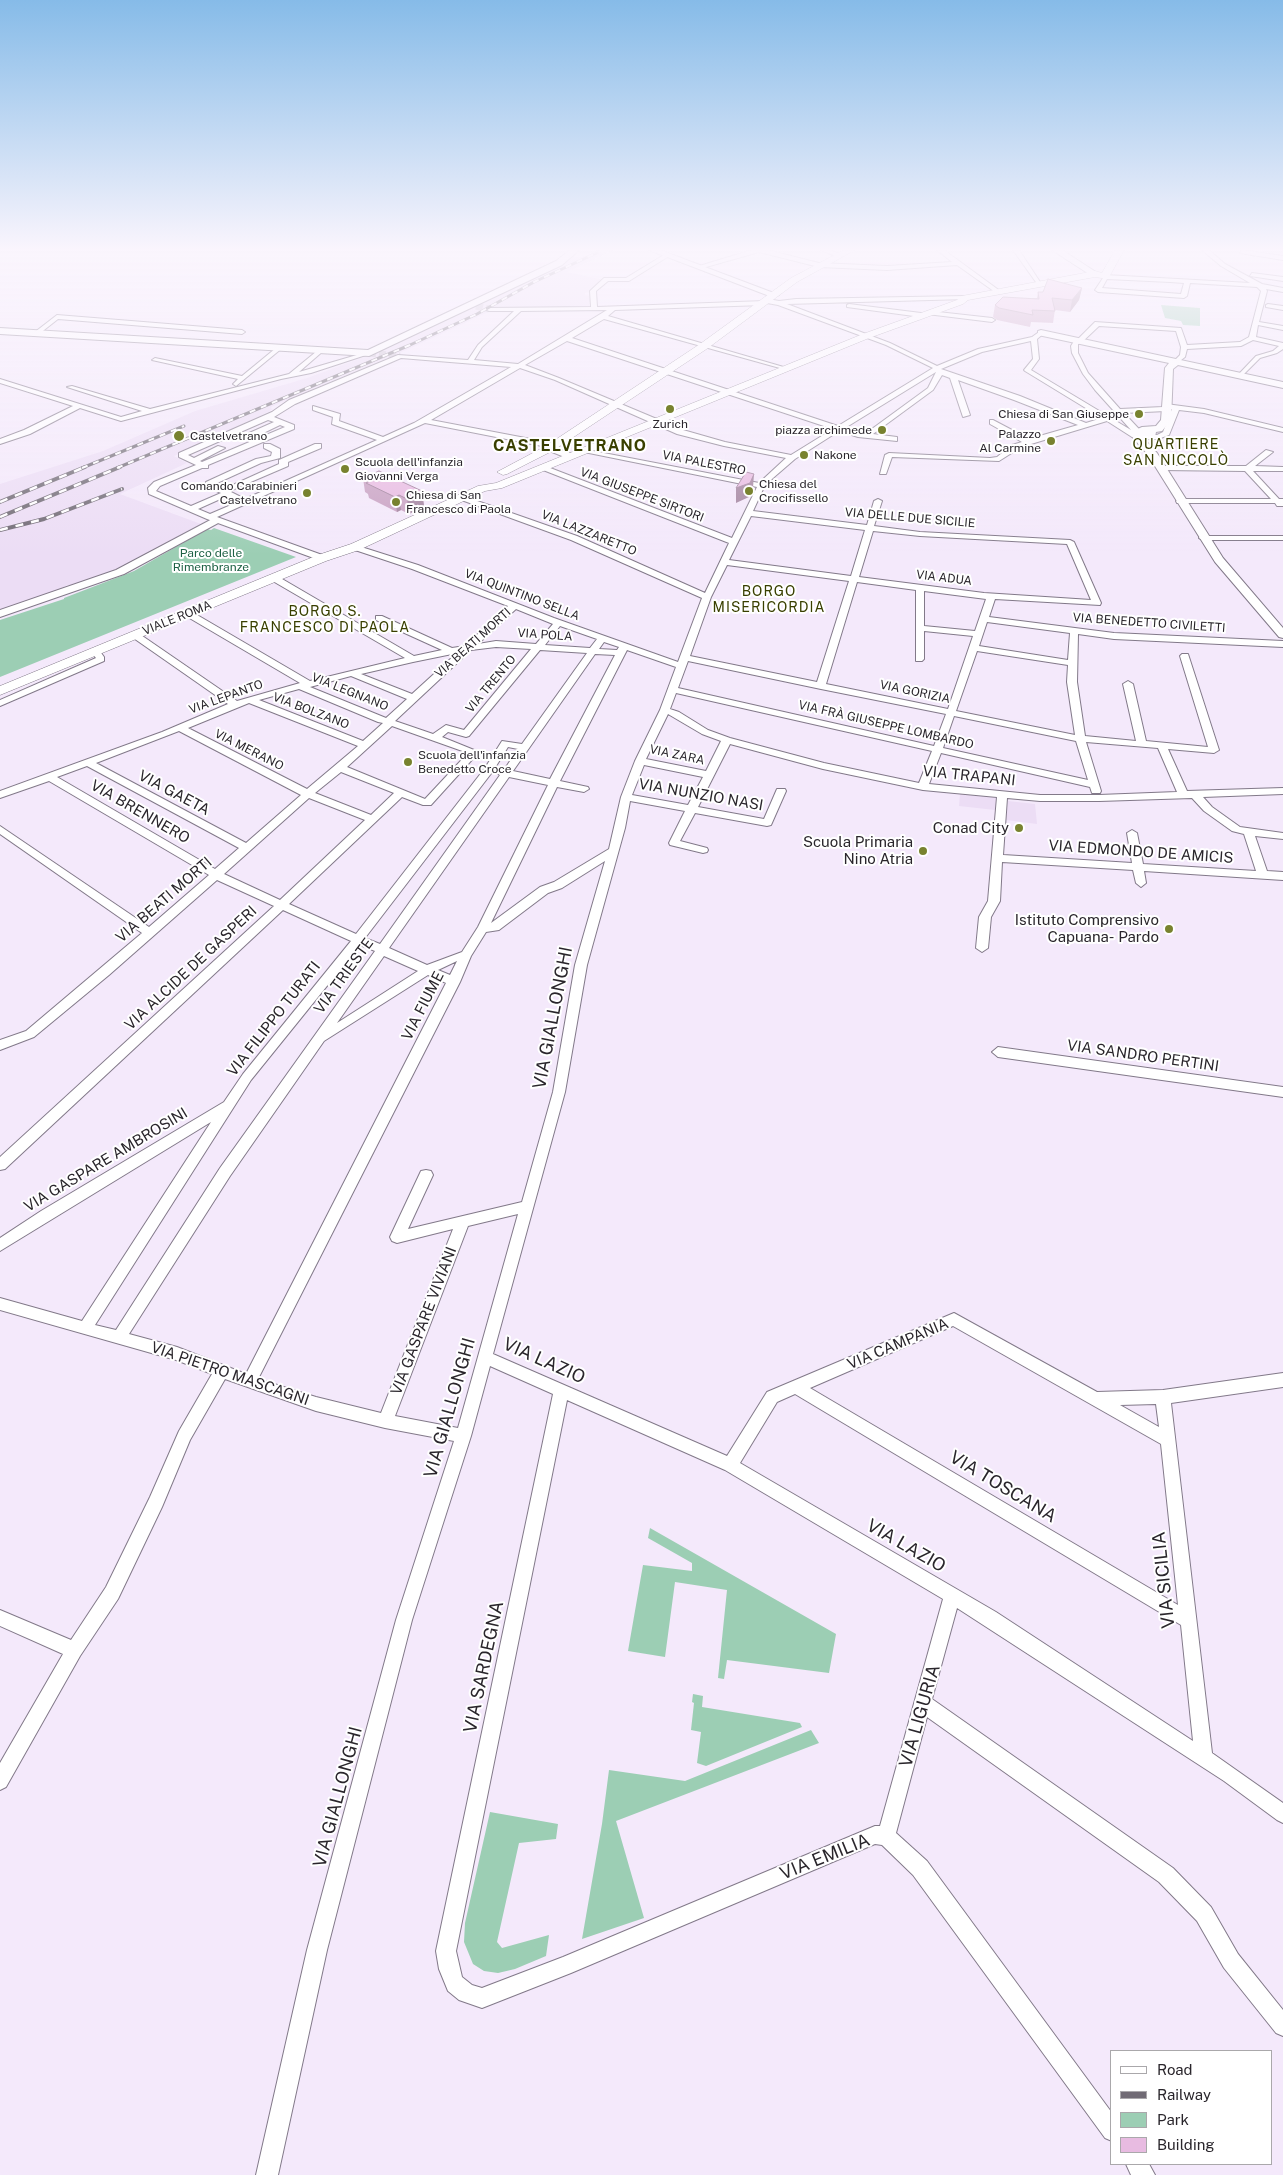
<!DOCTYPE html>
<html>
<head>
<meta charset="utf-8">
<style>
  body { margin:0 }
  #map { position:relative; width:1283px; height:2175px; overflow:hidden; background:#f4e9fb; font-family:"Public Sans",sans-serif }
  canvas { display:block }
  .legend { position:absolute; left:1110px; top:2050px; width:162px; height:115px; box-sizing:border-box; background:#fff; border:1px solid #aaa8ab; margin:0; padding:6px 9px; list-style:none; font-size:15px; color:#2a262c }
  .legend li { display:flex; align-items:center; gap:10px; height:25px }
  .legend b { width:25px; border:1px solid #aaa8ab }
</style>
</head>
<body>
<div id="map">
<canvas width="1283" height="2175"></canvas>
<ul class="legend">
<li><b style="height:6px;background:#fff"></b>Road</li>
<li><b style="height:6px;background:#716b75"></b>Railway</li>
<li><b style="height:14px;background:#9cceb4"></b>Park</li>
<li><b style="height:14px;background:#e8bbe1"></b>Building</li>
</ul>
</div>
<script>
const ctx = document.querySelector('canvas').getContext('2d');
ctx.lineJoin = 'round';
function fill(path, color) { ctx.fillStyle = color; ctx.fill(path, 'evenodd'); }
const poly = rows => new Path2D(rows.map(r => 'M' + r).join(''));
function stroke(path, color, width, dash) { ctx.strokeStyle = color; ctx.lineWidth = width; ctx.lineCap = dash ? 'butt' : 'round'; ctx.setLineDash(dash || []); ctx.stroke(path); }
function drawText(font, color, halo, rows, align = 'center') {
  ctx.font = font + ' "Public Sans",sans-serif'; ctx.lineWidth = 4; ctx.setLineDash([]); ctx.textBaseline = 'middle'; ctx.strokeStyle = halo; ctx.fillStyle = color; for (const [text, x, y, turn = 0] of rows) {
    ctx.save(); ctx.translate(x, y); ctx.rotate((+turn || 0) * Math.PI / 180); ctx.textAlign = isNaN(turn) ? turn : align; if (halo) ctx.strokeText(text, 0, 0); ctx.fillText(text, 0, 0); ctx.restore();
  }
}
const built = poly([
  [598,250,613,250,567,272,601,279,591,292,585,293,585,295,589,296,589,308,495,309,411,348,271,407,272,410,244,424,246,425,174,456,187,463,120,494,201,524,112,571,77,585,67,585,56,592,0,611,0,484,103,451,195,411,307,378,391,347,472,306,475,307,570,257,583,257],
  [960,794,996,798,995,810,959,806],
  [1008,801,1035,804,1037,824,1006,820]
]);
const green = poly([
  [1161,305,1200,308,1200,326,1183,325,1181,321,1165,318],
  [214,528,296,557,0,677,0,620,64,599,64,598,134,571,207,529,211,530],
  [650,1528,836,1634,829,1673,727,1660,724,1679,718,1678,727,1590,675,1582,665,1657,628,1651,643,1565,692,1571,692,1563,648,1538],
  [693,1694,703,1696,702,1707,800,1723,802,1727,706,1766,697,1763,701,1732,691,1730,694,1703,692,1702],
  [811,1730,819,1743,616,1821,644,1918,582,1939,602,1824,609,1770,685,1781],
  [490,1812,558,1824,556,1839,519,1843,497,1942,502,1948,549,1935,546,1956,515,1969,498,1973,484,1971,473,1964,464,1942,465,1923]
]);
const minorTunnel = poly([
  [476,306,489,309],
  [369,353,400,356]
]);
const minor = poly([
  [752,250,767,250,819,263,887,266,952,262,937,250,944,250,1000,291,995,292,957,265,887,270,819,267,759,252,699,269,696,267,752,250],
  [821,250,830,250,841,255,838,257,821,250],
  [1013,250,1019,250,1042,285,1038,285,1013,250],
  [1202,250,1209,250,1225,264,1262,284,1283,288,1283,292,1266,289,1267,291,1259,322,1283,326,1283,330,1258,325,1256,337,1283,343,1283,349,1277,353,1260,358,1240,378,1237,376,1256,356,1273,351,1279,346,1253,340,1241,346,1187,349,1185,357,1176,364,1173,362,1180,355,1181,347,1176,331,1099,326,1081,343,1078,344,1078,353,1088,373,1120,409,1163,407,1166,404,1204,409,1283,428,1283,432,1204,413,1179,410,1169,435,1158,439,1146,439,1142,437,1143,435,1157,435,1163,432,1172,409,1166,411,1124,413,1139,429,1138,437,1132,437,1107,421,1031,444,1018,449,999,461,892,457,886,474,880,474,885,455,889,453,990,458,997,457,1012,445,1022,442,990,424,990,420,993,420,1029,439,1078,425,1014,400,958,380,970,415,963,417,950,378,942,375,933,390,873,434,897,437,897,441,858,437,839,431,795,459,773,478,764,487,753,511,867,525,874,501,878,499,882,501,874,526,920,532,1070,540,1074,542,1101,603,1100,605,995,599,989,617,1114,633,1283,641,1283,647,1114,639,1078,634,1077,682,1085,736,1136,741,1123,684,1128,681,1133,684,1146,741,1208,747,1180,656,1182,654,1188,654,1219,750,1214,753,1168,749,1187,791,1283,788,1283,794,1203,797,1212,807,1240,827,1283,833,1283,839,1255,836,1267,871,1283,872,1283,880,1144,871,1146,883,1141,887,1136,883,1133,870,1002,862,1000,901,991,917,988,948,982,952,976,948,979,917,988,901,997,797,923,790,823,769,730,744,698,807,764,819,777,789,785,789,786,791,771,825,767,826,695,813,680,841,707,848,708,850,707,852,703,853,670,845,669,843,685,811,630,801,625,828,587,965,565,1092,493,1354,727,1456,767,1392,954,1313,1097,1392,1163,1390,1283,1373,1283,1387,1171,1403,1212,1753,1283,1803,1283,1823,1277,1820,1224,1781,957,1608,932,1699,1173,1868,1211,1907,1238,1954,1283,2010,1283,2036,1276,2033,1224,1968,1197,1921,1159,1882,927,1717,896,1833,927,1861,1112,2113,1112,2141,1105,2138,913,1875,882,1845,875,1844,571,1973,482,2008,459,2000,448,1991,439,1969,436,1951,553,1394,490,1366,471,1436,412,1620,327,1950,278,2175,256,2175,307,1950,396,1620,454,1441,385,1428,316,1411,225,1379,190,1440,162,1507,118,1599,80,1656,6,1787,0,1790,0,1763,63,1654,0,1626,0,1610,71,1640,106,1587,150,1497,179,1431,212,1374,176,1360,0,1310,0,1298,82,1321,211,1122,0,1251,0,1238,41,1211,224,1102,243,1074,351,941,283,910,5,1169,0,1170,0,1157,274,906,217,880,109,975,34,1037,0,1050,0,1040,26,1031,142,933,0,834,0,826,149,927,209,875,49,781,0,798,0,791,162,732,228,704,132,637,132,633,138,633,237,701,300,683,186,616,186,612,192,612,310,681,405,658,271,580,271,576,277,576,414,656,442,650,376,620,376,616,382,616,452,648,465,646,508,606,412,569,352,549,351,547,355,545,418,565,554,618,678,662,702,598,571,540,456,498,463,496,577,536,705,593,729,543,538,468,545,466,732,538,757,487,579,451,583,449,759,483,786,458,724,446,677,434,555,380,520,368,431,420,557,444,556,448,573,454,573,458,567,458,547,450,547,447,425,423,217,517,325,556,325,560,319,560,207,519,149,494,148,488,154,482,196,465,179,457,179,453,272,412,289,400,316,389,398,355,468,360,478,345,514,311,489,311,487,310,487,308,591,307,590,291,604,278,626,278,667,253,669,256,629,281,608,281,596,291,597,307,765,301,768,299,779,301,796,299,965,296,967,299,787,304,890,343,937,366,978,349,1032,337,1039,332,1043,332,1043,334,1037,339,1039,359,1031,370,1131,430,1095,390,1083,374,1072,353,1071,346,1074,341,1077,340,1095,322,1181,328,1187,345,1240,342,1249,337,1261,291,1257,287,1190,283,1187,296,1184,298,1098,292,1095,290,1105,275,1250,283,1221,266,1202,250],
  [1107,279,1170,282,1184,283,1181,294,1102,288,1107,279],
  [767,303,778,305,886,345,933,368,838,426,572,338,604,319,787,370,787,368,608,316,615,310,764,305,767,303],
  [607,310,518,364,474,360,482,347,521,311,607,310],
  [567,341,833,429,791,455,725,442,683,430,559,378,525,365,567,341],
  [1031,341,1033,359,1024,370,1025,371,1102,418,1086,423,1020,396,941,369,982,352,1031,341],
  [401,358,511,367,414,423,383,437,339,421,340,414,313,406,313,410,333,417,332,424,377,440,245,499,231,492,232,490,288,466,288,462,321,448,321,444,315,444,279,460,279,464,224,489,215,484,261,463,280,458,280,449,270,444,264,444,264,448,272,452,271,456,256,459,206,482,206,486,221,493,191,506,156,491,160,486,202,468,208,468,208,465,294,429,294,425,274,417,295,404,401,358],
  [936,372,928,388,865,434,845,428,936,372],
  [268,420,274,422,247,434,247,438,253,438,280,425,285,427,202,462,200,461,225,448,218,446,194,458,188,455,268,420],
  [227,496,238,502,210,514,198,509,227,496],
  [751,516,865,530,851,576,729,560,751,516],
  [873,531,920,536,1067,544,1091,600,984,593,859,577,873,531],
  [727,565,849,581,817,682,690,656,711,597,727,565],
  [857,582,916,590,916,661,922,661,924,659,924,631,973,636,948,709,826,684,857,582],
  [924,591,986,599,975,631,924,626,924,591],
  [516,609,553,624,536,644,496,641,478,644,516,609],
  [987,622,1070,633,1068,660,979,646,987,622],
  [560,626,597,639,590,648,545,645,560,626],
  [604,642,619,647,617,650,599,649,604,642],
  [496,647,531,649,464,730,446,725,433,734,395,721,471,650,496,647],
  [540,650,587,653,522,744,502,741,485,768,356,934,289,904,402,797,423,805,431,805,479,752,442,737,448,732,466,737,469,736,540,650],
  [627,650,676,667,660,710,635,761,621,797,609,849,554,882,540,887,491,923,557,787,584,792,589,789,588,787,560,781,627,650],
  [977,651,1068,665,1067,682,1075,735,956,711,977,651],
  [457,653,412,694,361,674,413,662,457,653],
  [595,654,615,655,550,779,513,771,595,654],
  [688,661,821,689,946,714,934,746,678,688,688,661],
  [351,676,407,699,386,718,310,687,351,676],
  [299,689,378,722,383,723,363,741,259,700,299,689],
  [676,693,932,751,919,783,824,763,730,738,708,730,679,712,670,709,676,693],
  [249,703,358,746,307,789,188,728,249,703],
  [668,714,702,734,721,741,706,771,646,759,668,714],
  [954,716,1076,741,1088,780,943,748,954,716],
  [392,726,468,753,425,799,347,767,392,726],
  [179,731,301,795,246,843,96,763,179,731],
  [1086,742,1158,748,1177,792,1099,795,1040,795,929,784,941,753,1090,787,1092,793,1100,793,1101,791,1086,742],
  [508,747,518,749,504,770,497,770,496,772,500,775,380,944,365,938,493,771,508,747],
  [644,765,703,777,688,805,632,795,644,765],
  [87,766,239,848,215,869,57,777,87,766],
  [341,772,394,793,371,815,315,793,341,772],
  [509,777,548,785,478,927,462,952,427,965,389,948,509,777],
  [309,798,365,820,280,900,224,874,309,798],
  [1007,798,1040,801,1099,801,1192,798,1204,811,1232,831,1244,834,1256,871,1143,864,1137,833,1132,830,1127,833,1132,863,1003,855,1007,798],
  [605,861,575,965,553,1092,522,1202,408,1229,433,1175,431,1171,426,1170,421,1171,390,1237,392,1241,397,1243,453,1229,381,1413,316,1397,258,1379,460,982,471,956,486,932,499,930,548,893,562,888,605,861],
  [360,945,375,951,220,1168,116,1330,95,1325,251,1080,360,945],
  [384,956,418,971,337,1023,384,956],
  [457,961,450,975,438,970,457,961],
  [428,975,446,983,246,1374,177,1347,129,1334,230,1176,324,1041,428,975],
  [518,1214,458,1428,395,1416,468,1226,518,1214],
  [953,1326,1161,1444,1178,1605,810,1388,953,1326],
  [795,1394,1181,1625,1193,1741,996,1612,740,1463,777,1402,795,1394],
  [567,1400,725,1470,943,1599,880,1826,875,1826,563,1957,482,1988,472,1985,462,1977,456,1951,567,1400],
  [1156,1404,1159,1427,1120,1405,1156,1404],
  [1242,250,1283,256,1283,260,1240,253,1242,250],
  [1252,273,1283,277,1283,281,1250,276,1252,273],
  [849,304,921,313,924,315,921,317,847,307,847,305,849,304],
  [1268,304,1283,306,1283,310,1266,307,1266,305,1268,304],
  [929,311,992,318,995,320,992,322,927,314,927,312,929,311],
  [57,315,242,330,245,332,242,334,58,319,39,334,35,334,35,332,57,315],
  [276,348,281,349,236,386,233,384,238,379,152,360,155,358,242,376,276,348],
  [317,351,322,352,299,372,367,352,372,353,311,373,281,379,121,421,80,408,30,434,0,444,0,439,24,430,73,406,0,383,0,379,121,417,142,411,67,387,72,386,150,409,289,374,317,351],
  [1266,450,1273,452,1255,466,1283,467,1283,471,1253,471,1279,499,1283,499,1283,506,1277,506,1275,503,1177,503,1176,501,1180,499,1271,499,1245,471,1161,470,1157,468,1161,466,1246,466,1266,450],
  [1200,536,1283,536,1283,540,1203,540,1199,538,1200,536],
  [96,649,99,650,104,657,104,661,0,706,0,700,96,658,91,652,96,649],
  [998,1047,1283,1087,1283,1097,998,1057,992,1052,998,1047],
  [1126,2164,1149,2164,1155,2175,1131,2175,1126,2164]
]);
const tertiary = poly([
  [570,250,579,250,562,265,369,356,0,334,0,328,368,350,556,261,570,250],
  [649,250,660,250,779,295,772,297,649,250],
  [1052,250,1062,250,1099,274,1092,276,1052,250],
  [1041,330,1283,382,1283,388,1178,365,1173,369,1171,420,1162,431,1156,432,1155,437,1145,440,1157,453,1223,558,1283,628,1283,638,1279,637,1215,562,1148,455,1129,433,1142,427,1156,426,1161,420,1165,368,1169,363,1038,335,1038,331,1041,330],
  [216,517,221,520,220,522,124,574,0,617,0,610,116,570,216,517]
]);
const secondary = poly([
  [844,250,855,250,797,282,708,348,554,450,507,474,503,475,497,472,546,446,700,344,791,278,844,250],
  [1115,250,1124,250,1108,279,1095,277,968,300,963,304,869,338,502,488,485,491,359,550,326,561,0,695,0,686,318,555,351,544,478,486,496,483,863,334,957,300,962,296,1095,271,1102,273,1115,250]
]);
const railFar1 = poly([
  [82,468,184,426],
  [117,468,410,345,477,314,534,282,603,250]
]);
const rail = poly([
  [0,502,85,467],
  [0,517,120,467],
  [0,530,44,519,122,489]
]);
const wall = poly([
  [1082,288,1079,300,1070,312,1055,310,1053,323,1031,322,1030,327,997,320,993,317,995,305,1037,298,1038,292,1043,292],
  [363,478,422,491,424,506,409,514,401,510,397,512,369,498,368,494,365,492]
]);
const shadedWall = poly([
  [1082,288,1079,300,1070,312,1072,300],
  [754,474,753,488,749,497,736,503,736,488],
  [422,491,424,506,409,514,407,499],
  [399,495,401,510,397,512,395,497]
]);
const building = poly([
  [1048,279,1082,288,1072,300,1052,298,1055,311,1032,310,1033,315,999,308,995,305,1003,297,1039,299,1038,292,1043,292,1048,279],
  [379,471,422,491,407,499,399,495,395,497,366,483,370,481,363,478,379,471],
  [746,472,754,474,750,483,736,488,746,472]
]);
const markers = [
  [670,409,5,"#78822f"],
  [1139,414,5,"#78822f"],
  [882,430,5,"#78822f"],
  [179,436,6,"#78822f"],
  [1051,441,5,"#78822f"],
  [804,455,5,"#78822f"],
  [345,469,5,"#78822f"],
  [749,491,5,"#78822f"],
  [307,493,5,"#78822f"],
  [396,502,5,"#78822f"],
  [408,762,5,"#78822f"],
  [1019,828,5,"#78822f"],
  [923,851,5,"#78822f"],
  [1169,929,5,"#78822f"]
];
const farPoinames = [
  ["Chiesa di San Giuseppe",1129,414,"right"],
  ["Zurich",670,424,"center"],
  ["piazza archimede",872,430,"right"],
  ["Palazzo",1041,434,"right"],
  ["Al Carmine",1041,448,"right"],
  ["Castelvetrano",190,436],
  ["Nakone",814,455],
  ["Scuola dell'infanzia",355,462],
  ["Giovanni Verga",355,476],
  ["Chiesa del",759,484],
  ["Crocifissello",759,498],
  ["Comando Carabinieri",297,486,"right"],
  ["Castelvetrano",297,500,"right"],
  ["Chiesa di San",406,495],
  ["Francesco di Paola",406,509],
  ["Scuola dell'infanzia",418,755],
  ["Benedetto Croce",418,769]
];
const farStreetnames = [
  ["VIA PALESTRO",704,463,11],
  ["VIA GIUSEPPE SIRTORI",642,495,21],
  ["VIA DELLE DUE SICILIE",910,518,5],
  ["VIA LAZZARETTO",589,533,22],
  ["VIA ADUA",944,578,7],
  ["VIA QUINTINO SELLA",522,595,21],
  ["VIALE ROMA",177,618,-22],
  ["VIA BENEDETTO CIVILETTI",1149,623,4],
  ["VIA POLA",545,635,4],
  ["VIA BEATI MORTI",473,643,-42],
  ["VIA TRENTO",491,684,-50],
  ["VIA LEGNANO",350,692,22],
  ["VIA GORIZIA",915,692,12],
  ["VIA LEPANTO",226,697,-20],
  ["VIA BOLZANO",311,711,21],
  ["VIA FRÀ GIUSEPPE LOMBARDO",886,725,13],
  ["VIA MERANO",249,750,27],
  ["VIA ZARA",677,755,12]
];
const farParknames = [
  ["Parco delle",211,553],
  ["Rimembranze",211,567]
];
const farNeighbourhoodnames = [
  ["QUARTIERE",1176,445],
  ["SAN NICCOLÒ",1176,461],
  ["BORGO",769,592],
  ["MISERICORDIA",769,608],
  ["BORGO S.",325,612],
  ["FRANCESCO DI PAOLA",325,628]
];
const streetNames = [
  ["VIA TRAPANI",969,776,6],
  ["VIA GAETA",174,793,28],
  ["VIA NUNZIO NASI",701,795,10],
  ["VIA BRENNERO",140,812,30],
  ["VIA EDMONDO DE AMICIS",1141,852,4],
  ["VIA BEATI MORTI",164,900,-41],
  ["VIA ALCIDE DE GASPERI",191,968,-43],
  ["VIA TRIESTE",344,976,-54],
  ["VIA FIUME",423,1006,-63],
  ["VIA FILIPPO TURATI",274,1019,-52],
  ["VIA SANDRO PERTINI",1143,1056,8],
  ["VIA GASPARE AMBROSINI",106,1160,-31],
  ["VIA GASPARE VIVIANI",424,1321,-69],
  ["VIA CAMPANIA",898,1344,-23],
  ["VIA PIETRO MASCAGNI",230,1374,19]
];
const poiNames = [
  ["Conad City",1009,828],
  ["Scuola Primaria",913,842],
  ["Nino Atria",913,859],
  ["Istituto Comprensivo",1159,920],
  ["Capuana- Pardo",1159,937]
];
const farDistrictnames = [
  ["CASTELVETRANO",570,446]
];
const nearStreetnames = [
  ["VIA GIALLONGHI",553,1018,-79],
  ["VIA LAZIO",544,1361,24],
  ["VIA GIALLONGHI",450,1408,-74],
  ["VIA TOSCANA",1003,1487,31],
  ["VIA LAZIO",906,1546,30],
  ["VIA SICILIA",1164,1580,-96],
  ["VIA SARDEGNA",484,1667,-78],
  ["VIA LIGURIA",920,1716,-74],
  ["VIA GIALLONGHI",338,1797,-75],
  ["VIA EMILIA",825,1857,-22]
];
fill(built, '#ecddf5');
fill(green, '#9cceb4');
stroke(minorTunnel, '#ccc2d2', 7, [7, 3]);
stroke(minor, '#827989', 2);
stroke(tertiary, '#827989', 2);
stroke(secondary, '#827989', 1);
fill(minor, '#fff');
fill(tertiary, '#fff');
fill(secondary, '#fff');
stroke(railFar1, '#716b75', 3);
stroke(rail, '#716b75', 4);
stroke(railFar1, '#fff', 2, [6]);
stroke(rail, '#fff', 2.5, [8]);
fill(wall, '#c8a1c2');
fill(shadedWall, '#a2839e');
fill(building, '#e8bbe1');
stroke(building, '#a2839e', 1);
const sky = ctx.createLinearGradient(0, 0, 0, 555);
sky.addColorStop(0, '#86bbe8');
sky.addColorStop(0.45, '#faf5fd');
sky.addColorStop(1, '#faf5fd00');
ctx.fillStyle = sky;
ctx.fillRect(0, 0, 1283, 555);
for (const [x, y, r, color] of markers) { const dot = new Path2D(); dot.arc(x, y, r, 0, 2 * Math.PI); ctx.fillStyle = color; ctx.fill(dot); stroke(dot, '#fff', 2); }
drawText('12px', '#2a262c', '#fff', farPoinames, 'left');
drawText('12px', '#2a262c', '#fff', farStreetnames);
drawText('12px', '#1e6145', '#fff', farParknames);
ctx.letterSpacing = '1px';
drawText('14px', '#393f00', '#fff', farNeighbourhoodnames);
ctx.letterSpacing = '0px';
drawText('15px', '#2a262c', '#fff', streetNames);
drawText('15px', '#2a262c', '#fff', poiNames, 'right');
ctx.letterSpacing = '1px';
drawText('bold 16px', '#393f00', '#fff', farDistrictnames);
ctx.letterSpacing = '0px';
drawText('18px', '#2a262c', '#fff', nearStreetnames);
</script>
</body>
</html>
